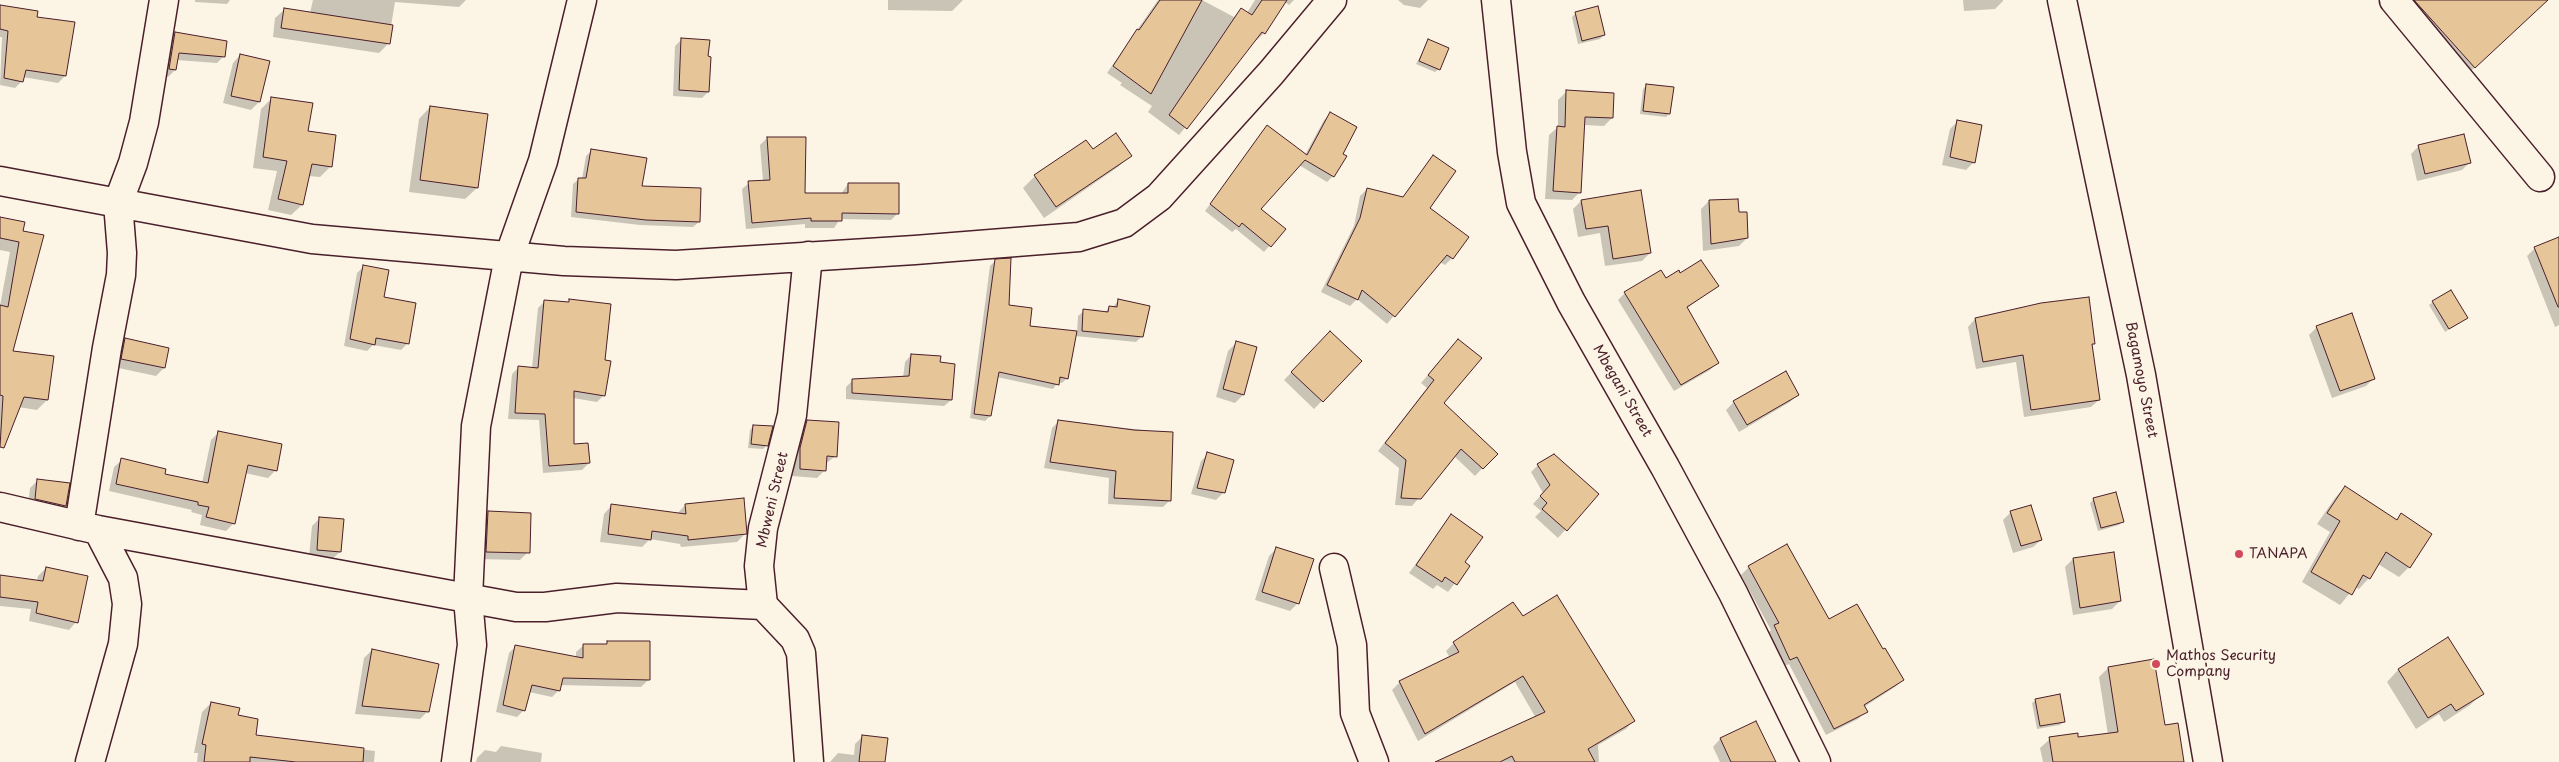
<!DOCTYPE html>
<html>
<head>
<meta charset="utf-8">
<style>
  body { margin:0 }
  canvas { display:block; background:#fcf5e5 }
</style>
</head>
<body>
<canvas width="2559" height="762"></canvas>
<script>
const ctx = document.querySelector('canvas').getContext('2d');
ctx.lineJoin = 'round';
function fill(path, color) { ctx.fillStyle = color; ctx.fill(path, 'evenodd'); }
const poly = rows => new Path2D(rows.map(r => 'M' + r).join(''));
function stroke(path, color, width, dash) { ctx.strokeStyle = color; ctx.lineWidth = width; ctx.lineCap = dash ? 'butt' : 'round'; ctx.setLineDash(dash || []); ctx.stroke(path); }
function drawText(font, color, halo, rows, align = 'center') {
  ctx.font = font + ' "Playpen Sans",sans-serif'; ctx.lineWidth = 5; ctx.setLineDash([]); ctx.textBaseline = 'middle'; ctx.strokeStyle = halo; ctx.fillStyle = color; for (const [text, x, y, turn = 0] of rows) {
    ctx.save(); ctx.translate(x, y); ctx.rotate((+turn || 0) * Math.PI / 180); ctx.textAlign = isNaN(turn) ? turn : align; if (halo) ctx.strokeText(text, 0, 0); ctx.fillText(text, 0, 0); ctx.restore();
  }
}
const shadow = poly([
  [195,0,230,0,227,4,195,2],
  [313,0,466,0,459,7,395,2,388,44,379,53,273,37,275,18,285,9,310,13],
  [888,0,963,0,952,11,888,10],
  [1158,0,1202,0,1234,17,1241,10,1247,13,1255,0,1294,0,1289,5,1285,2,1264,33,1257,40,1255,39,1179,135,1148,112,1152,106,1120,85,1122,83,1107,73],
  [1398,0,1428,0,1420,8,1404,5],
  [1963,0,2003,0,2003,1,1995,9,1964,11],
  [2394,0,2547,0,2459,82],
  [0,6,35,19,74,23,65,76,58,83,23,77,22,81,15,88,0,85,2,37,0,37],
  [1576,13,1604,35,1600,39,1578,44,1572,17],
  [175,34,224,56,217,63,176,60,175,70,168,77,162,76,168,41],
  [681,40,710,58,708,92,702,98,673,96,675,46],
  [1429,40,1439,69,1435,72,1416,64],
  [240,55,268,62,259,102,251,110,223,103,233,63],
  [1647,85,1669,114,1666,117,1640,114,1643,89],
  [1566,92,1612,118,1604,126,1584,125,1580,192,1572,200,1545,199,1549,135,1558,127,1558,100],
  [272,98,307,132,331,166,320,177,308,176,302,205,291,215,268,210,277,171,253,168,261,109],
  [430,107,477,188,465,199,409,192,419,119],
  [1330,114,1341,154,1333,176,1327,182,1299,165,1260,209,1284,229,1264,252,1236,229,1232,232,1205,211,1267,127,1305,155,1324,120],
  [1958,121,1974,162,1966,170,1942,165,1950,129],
  [767,138,804,139,804,194,841,194,848,184,898,213,891,220,840,219,834,228,805,228,805,224,746,229,742,189,749,183,763,181,760,145],
  [2419,146,2469,163,2462,170,2417,181,2411,154],
  [1092,150,1130,156,1118,167,1044,218,1023,188,1035,176],
  [591,151,641,188,699,222,693,227,640,225,571,217,573,184,579,179,582,179,586,156],
  [1433,157,1428,208,1452,258,1445,265,1440,262,1429,273,1387,324,1357,299,1350,306,1321,292,1354,226,1360,196,1367,189,1402,198],
  [1581,201,1650,253,1642,261,1605,266,1600,233,1578,237,1573,209],
  [1709,201,1738,214,1747,238,1739,246,1703,251,1701,209],
  [0,219,23,223,12,352,47,400,37,410,18,407,0,446,0,306,10,252,0,250],
  [2559,244,2559,325,2555,327,2527,256,2535,248],
  [995,261,1008,306,1028,327,1077,333,1078,316,1084,311,1104,313,1109,308,1112,308,1118,301,1142,336,1136,342,1075,336,1067,378,1062,383,1058,382,1053,389,997,377,990,416,985,421,970,418,990,266],
  [363,267,408,343,401,350,373,345,367,351,344,346,357,273],
  [1680,275,1717,286,1686,309,1717,363,1710,370,1674,391,1618,300,1625,293],
  [545,301,604,361,604,395,597,402,573,398,572,445,589,463,582,470,543,473,539,420,508,419,512,374,519,367,532,368,538,308],
  [2433,302,2466,318,2445,332,2429,305],
  [1975,319,2094,343,2091,347,2099,400,2091,407,2024,417,2016,362,1976,369,1968,327],
  [2317,327,2374,378,2366,386,2332,398,2309,335],
  [1330,333,1360,362,1314,409,1284,380],
  [125,340,164,368,156,376,114,367,117,348],
  [1236,343,1243,395,1235,403,1216,397,1228,351],
  [1451,348,1442,403,1496,454,1475,476,1454,456,1412,506,1395,505,1399,468,1378,451,1427,388,1421,383],
  [911,355,939,364,951,400,944,406,846,399,846,387,853,380,903,378,905,362],
  [1798,394,1790,402,1739,432,1726,410,1734,402],
  [1059,421,1172,433,1170,500,1163,507,1108,504,1109,478,1044,468,1052,428],
  [807,422,836,456,825,464,825,470,817,478,792,476,792,457,799,430],
  [753,426,767,445,763,449,748,448,750,430],
  [219,432,276,470,268,478,245,473,234,523,226,531,200,525,202,515,191,512,192,510,109,491,114,467,122,460,163,475,202,483,211,440],
  [1208,454,1233,461,1223,493,1216,500,1191,494,1201,461],
  [1538,465,1597,494,1558,538,1535,517,1541,511,1533,504,1543,493,1531,472],
  [38,480,69,484,65,506,57,514,28,507,30,488],
  [2345,487,2395,521,2401,515,2409,567,2399,577,2378,564,2369,578,2359,589,2355,587,2340,605,2302,582,2330,532,2317,524,2335,498],
  [2094,499,2122,522,2119,525,2098,531,2090,503],
  [685,505,745,534,737,542,681,547,680,544,650,539,642,547,600,542,604,514,611,506,677,514],
  [2011,512,2041,540,2033,547,2013,553,2003,520],
  [488,513,528,552,520,560,478,559,480,521],
  [1451,516,1463,563,1468,566,1448,592,1437,585,1433,589,1409,573],
  [320,518,340,552,332,559,309,557,312,526],
  [1277,548,1298,603,1290,611,1255,600,1269,556],
  [2073,559,2120,601,2112,609,2073,615,2065,567],
  [1749,567,1828,621,1882,651,1903,680,1895,687,1864,707,1866,711,1858,719,1826,735,1789,664,1782,667,1767,634,1771,630,1741,575],
  [46,568,76,622,69,630,29,621,31,609,0,606,0,577,37,581,38,576],
  [1513,604,1522,618,1633,721,1626,729,1598,745,1599,762,1439,762,1536,718,1515,682,1418,741,1392,690,1400,682,1450,658,1446,651,1454,643],
  [2448,639,2482,694,2470,705,2444,722,2439,714,2416,729,2387,682,2398,670],
  [608,642,648,680,641,687,560,685,559,690,552,697,529,692,524,710,517,717,496,712,509,653,516,646,576,658,576,652,584,645,604,646],
  [372,650,428,711,420,719,355,714,364,658],
  [2108,668,2164,727,2182,762,2043,762,2040,748,2050,739,2077,739,2108,735,2099,677],
  [2036,700,2064,721,2060,725,2037,729,2032,703],
  [211,703,236,716,254,736,375,751,374,762,197,762,198,753,194,753,202,712],
  [1755,723,1774,762,1720,762,1713,747,1720,739],
  [863,736,884,762,830,762,838,753,854,755,855,744],
  [501,746,542,753,541,762,476,762,477,758,485,750,496,752]
]);
const building = poly([
  [1160,0,1202,0,1151,94,1113,66,1137,29,1139,30,1160,0],
  [1262,0,1287,0,1265,34,1262,32,1187,129,1169,115,1241,8,1252,15,1262,0],
  [2414,0,2548,0,2475,68,2414,0],
  [0,5,38,11,37,17,75,22,66,76,26,70,23,82,4,78,8,31,0,29,0,5],
  [1598,6,1605,35,1582,41,1575,12,1598,6],
  [284,8,393,25,390,44,281,28,284,8],
  [175,32,227,41,225,57,179,53,176,70,169,69,175,32],
  [681,38,710,40,708,56,711,57,709,92,679,90,681,38],
  [1428,39,1449,48,1440,70,1419,61,1428,39],
  [240,54,270,61,260,102,231,96,240,54],
  [1646,84,1674,87,1670,114,1643,111,1646,84],
  [1566,90,1614,93,1613,118,1585,117,1581,193,1553,191,1557,126,1565,127,1566,90],
  [271,97,313,103,308,131,336,135,332,167,312,164,303,205,278,199,287,161,263,157,271,97],
  [430,106,488,114,478,188,420,180,430,106],
  [1330,112,1357,127,1343,154,1347,156,1334,177,1305,160,1261,209,1286,229,1271,247,1242,223,1239,227,1210,204,1267,125,1307,155,1330,112],
  [1957,120,1982,125,1975,163,1950,157,1957,120],
  [1116,133,1132,156,1056,207,1034,175,1086,140,1093,149,1116,133],
  [2464,134,2471,163,2425,174,2418,145,2464,134],
  [767,137,806,137,805,193,848,193,848,183,899,183,899,214,842,213,842,221,811,221,811,218,752,223,748,181,770,180,767,137],
  [591,149,647,158,642,186,701,188,700,222,646,220,576,212,578,178,586,178,591,149],
  [1433,155,1456,171,1430,208,1469,237,1453,259,1447,255,1395,317,1362,290,1358,300,1327,285,1360,218,1367,188,1403,197,1433,155],
  [1641,190,1651,253,1613,259,1608,226,1586,229,1581,200,1641,190],
  [1738,199,1739,212,1747,212,1748,238,1711,244,1709,200,1738,199],
  [0,217,25,222,23,231,44,235,13,351,54,356,48,400,24,397,4,448,0,447,3,396,0,395,0,305,8,307,19,242,0,238,0,217],
  [2559,237,2559,307,2558,307,2534,247,2559,237],
  [1011,258,1009,305,1032,308,1030,326,1077,331,1068,379,1060,377,1059,385,999,372,991,416,974,414,995,259,1011,258],
  [1701,260,1719,286,1687,307,1719,363,1681,385,1624,292,1661,270,1666,278,1679,270,1680,273,1701,260],
  [363,265,389,270,384,297,416,303,409,344,376,338,375,345,350,339,363,265],
  [2451,290,2468,318,2449,329,2432,301,2451,290],
  [2089,297,2095,344,2092,344,2100,400,2031,410,2023,355,1983,362,1975,318,2041,303,2089,297],
  [569,299,611,304,605,360,611,361,605,396,574,391,574,444,588,443,590,463,549,466,545,414,515,413,518,366,538,368,544,300,569,302,569,299],
  [1118,299,1150,306,1143,337,1082,331,1083,309,1108,312,1109,306,1117,307,1118,299],
  [2352,313,2375,379,2340,391,2316,326,2352,313],
  [1330,331,1362,361,1323,402,1291,372,1330,331],
  [125,338,169,348,165,368,121,359,125,338],
  [1458,339,1482,358,1444,403,1498,454,1483,469,1461,449,1421,499,1401,498,1406,460,1385,443,1434,380,1428,375,1458,339],
  [1236,341,1257,347,1244,395,1223,389,1236,341],
  [911,354,941,356,940,362,955,364,952,400,852,393,852,379,909,376,911,354],
  [1786,371,1799,395,1747,425,1733,401,1786,371],
  [807,420,839,422,837,457,827,456,826,471,800,469,800,448,807,420],
  [1058,420,1134,430,1173,432,1171,501,1114,498,1116,471,1050,462,1058,420],
  [753,425,773,426,768,446,751,444,753,425],
  [218,431,282,444,277,471,248,465,235,524,206,517,209,507,198,505,198,502,116,484,121,458,166,469,165,474,208,483,218,431],
  [1207,452,1234,460,1225,493,1197,488,1207,452],
  [1554,454,1599,494,1567,531,1542,509,1547,503,1540,496,1550,485,1537,464,1554,454],
  [37,479,70,483,66,506,35,499,37,479],
  [2345,486,2397,520,2401,513,2432,534,2410,568,2386,552,2370,579,2363,575,2352,595,2311,572,2340,521,2327,513,2345,486],
  [2116,492,2124,522,2101,528,2093,498,2116,492],
  [744,498,747,534,688,540,688,536,652,531,651,540,608,534,611,504,686,514,685,504,744,498],
  [2031,505,2042,540,2021,546,2010,511,2031,505],
  [488,511,531,513,530,553,486,552,488,511],
  [1451,514,1483,537,1465,562,1470,566,1457,585,1445,577,1442,582,1416,565,1451,514],
  [319,517,344,519,341,552,317,550,319,517],
  [1787,544,1829,619,1857,604,1883,649,1885,648,1904,680,1864,705,1868,712,1834,729,1797,657,1790,660,1774,625,1779,623,1748,566,1787,544],
  [1276,547,1314,559,1299,604,1262,592,1276,547],
  [2114,552,2121,601,2080,608,2073,558,2114,552],
  [46,567,88,576,78,623,36,613,38,602,0,597,0,575,43,581,46,567],
  [1557,595,1635,721,1588,749,1595,762,1515,762,1512,756,1500,762,1435,762,1545,712,1523,676,1425,734,1399,681,1459,652,1453,642,1513,602,1523,616,1557,595],
  [2448,637,2484,694,2456,711,2451,704,2428,718,2398,669,2448,637],
  [607,641,650,641,650,680,563,678,560,691,532,685,525,711,503,705,515,645,583,658,583,644,607,644,607,641],
  [372,649,439,664,429,712,362,706,372,649],
  [2154,659,2165,725,2178,723,2184,762,2053,762,2049,737,2078,733,2078,737,2118,732,2108,667,2154,659],
  [2060,694,2065,722,2040,726,2035,699,2060,694],
  [211,702,240,708,238,715,258,719,256,735,364,748,363,762,296,762,250,757,250,762,204,762,206,745,202,744,211,702],
  [1756,721,1776,762,1731,762,1720,738,1756,721],
  [862,735,888,738,885,762,859,762,862,735]
]);
const minor = poly([
  [1496,0,1512,152,1521,203,1571,302,1665,467,1733,593,1816,762],
  [2062,0,2141,375,2208,762],
  [2394,0,2540,177],
  [0,181,312,239,564,261,676,265,915,250,1079,237,1124,223,1159,197,1271,73,1332,0],
  [808,256,792,415,763,528,759,566,763,605,795,639,801,653,809,762],
  [0,507,98,530,516,607,545,607,617,598,763,605],
  [79,526,107,348,121,275,122,253,118,203,133,163,144,122,164,0],
  [1334,568,1352,645,1355,713,1374,762],
  [90,762,123,644,127,604,123,578,98,530],
  [456,762,472,645,468,598,476,426,509,257,543,161,582,0]
]);
const markers = [
  [2239,554,5,"#d1495b"],
  [2156,664,5,"#d1495b"]
];
const streetNames = [
  ["Bagamoyo Street",2141,380,79],
  ["Mbegani Street",1622,391,60],
  ["Mbweni Street",773,500,-77]
];
const poiNames = [
  ["TANAPA",2249,554],
  ["Mathos Security",2166,656],
  ["Company",2166,672]
];
fill(shadow, '#0003');
fill(building, '#e6c699');
stroke(building, '#4a1f2b', 1);
stroke(minor, '#4a1f2b', 31);
stroke(minor, '#fcf5e5', 28);
for (const [x, y, r, color] of markers) { const dot = new Path2D(); dot.arc(x, y, r, 0, 2 * Math.PI); ctx.fillStyle = color; ctx.fill(dot); stroke(dot, '#fcf5e5', 2); }
drawText('14px', '#4a1f2b', '#fcf5e5', streetNames);
drawText('14px', '#4a1f2b', '#fcf5e5', poiNames, 'left');
</script>
</body>
</html>
